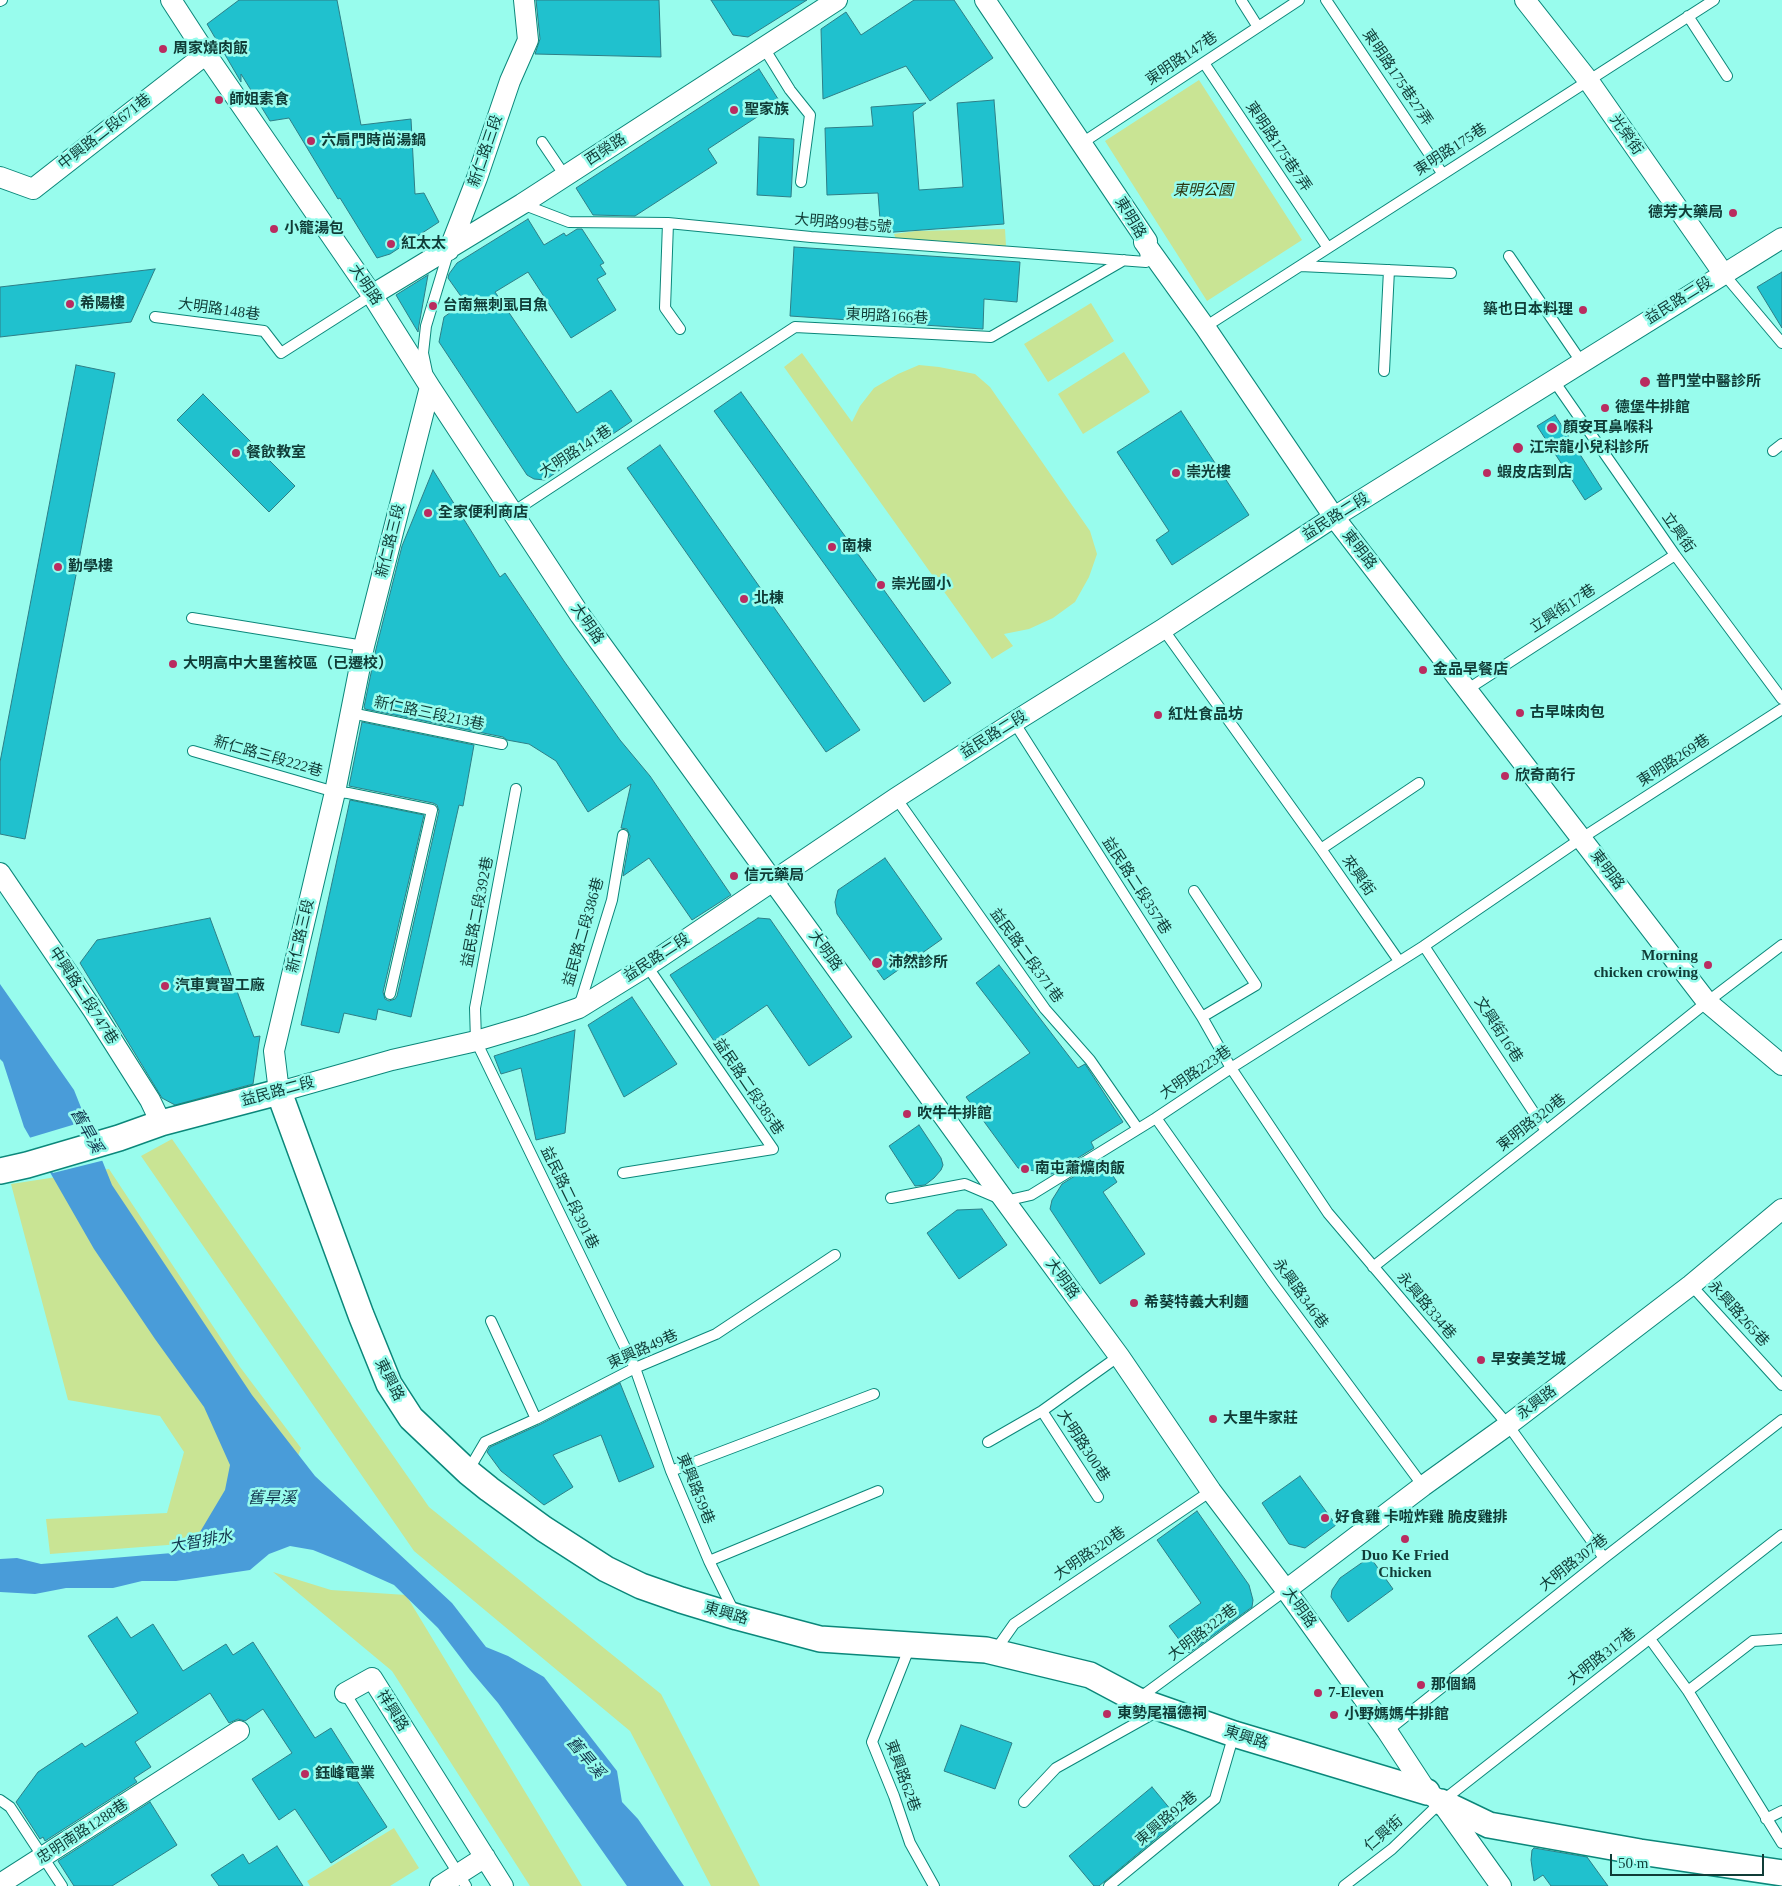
<!DOCTYPE html>
<html>
<head>
<meta charset="utf-8">
<style>
  body { margin:0 }
  #map { position:relative; width:1782px; height:1886px; overflow:hidden; background:#98fced; font-family:"Times New Roman",serif }
  canvas { display:block }
  .scale { position:absolute; left:1610px; top:1854px; width:154px; height:22px; box-sizing:border-box; border:2px solid #103c37; border-top:0; padding-left:6px; font-size:15px; line-height:18px; white-space:nowrap; color:#103c37; -webkit-text-stroke:4px #98fced; paint-order:stroke }
</style>
</head>
<body>
<div id="map">
<canvas width="1782" height="1886"></canvas>
<div class="scale">50 m</div>
</div>
<script>
const ctx = document.querySelector('canvas').getContext('2d');
ctx.lineJoin = 'round';
function fill(path, color) { ctx.fillStyle = color; ctx.fill(path, 'evenodd'); }
const poly = rows => new Path2D(rows.map(r => 'M' + r).join(''));
function stroke(path, color, width, dash) { ctx.strokeStyle = color; ctx.lineWidth = width; ctx.lineCap = dash ? 'butt' : 'round'; ctx.setLineDash(dash || []); ctx.stroke(path); }
function drawText(font, color, halo, rows, align = 'center') {
  ctx.font = font + ' "Times New Roman","Noto Sans TC",serif'; ctx.lineWidth = 5; ctx.setLineDash([]); ctx.textBaseline = 'middle'; ctx.strokeStyle = halo; ctx.fillStyle = color; for (const [text, x, y, turn = 0] of rows) {
    ctx.save(); ctx.translate(x, y); ctx.rotate((+turn || 0) * Math.PI / 180); ctx.textAlign = isNaN(turn) ? turn : align; if (halo) ctx.strokeText(text, 0, 0); ctx.fillText(text, 0, 0); ctx.restore();
  }
}
const green = poly([
  [1199,80,1302,240,1207,301,1105,141],
  [1005,229,1006,246,896,239,894,234,916,231],
  [1091,303,1114,341,1048,382,1024,344],
  [1124,352,1150,392,1083,434,1058,394],
  [802,353,852,422,860,406,874,388,898,374,919,365,939,367,975,374,990,387,1090,531,1097,554,1089,577,1075,602,1053,618,1029,629,1004,634,1013,646,992,659,784,367],
  [172,1139,429,1507,661,1694,760,1886,711,1886,630,1731,414,1551,141,1156],
  [109,1169,240,1367,301,1448,274,1518,194,1543,50,1554,46,1519,167,1513,184,1452,160,1416,68,1400,11,1184],
  [273,1572,331,1590,406,1595,582,1886,530,1886,392,1671],
  [394,1828,419,1868,390,1886,310,1886,307,1881]
]);
const water = poly([
  [0,984,74,1090,112,1185,252,1395,315,1476,452,1603,486,1647,508,1656,544,1677,617,1771,622,1802,638,1819,684,1886,627,1886,498,1703,470,1670,438,1628,394,1585,345,1563,313,1550,290,1546,269,1554,250,1570,176,1581,142,1581,113,1588,66,1588,35,1594,0,1592,0,1559,17,1558,41,1564,172,1553,200,1532,225,1490,230,1465,204,1407,155,1339,94,1249,24,1127,3,1062,0,1059]
]);
const pier = poly([
  [89,1120,105,1160,53,1173,29,1138]
]);
const building = poly([
  [239,0,337,0,361,125,411,119,415,194,424,193,439,222,390,254,377,258,340,198,338,199,289,118,270,121,241,74,241,82,207,24,239,0],
  [536,0,659,0,661,57,535,54,540,39,536,0],
  [711,0,807,0,748,37,733,35,711,0],
  [914,0,954,0,993,58,930,101,906,66,823,99,821,29,846,12,861,35,914,0],
  [759,69,780,102,708,149,717,163,635,216,593,215,576,188,759,69],
  [994,100,1004,224,881,233,878,193,827,195,825,128,873,126,871,107,926,103,913,112,919,190,963,187,957,103,994,100],
  [759,137,794,139,791,197,757,195,759,137],
  [528,219,544,245,564,233,566,236,577,229,582,229,604,263,600,265,606,274,597,279,616,310,571,338,528,272,495,292,577,413,611,390,632,421,545,480,534,479,527,475,439,342,444,317,465,302,448,278,449,274,457,263,528,219],
  [794,247,1020,262,1017,302,984,299,983,329,790,316,794,247],
  [155,269,131,322,0,337,0,287,155,269],
  [1782,272,1782,328,1757,287,1782,272],
  [428,275,419,325,418,332,396,295,428,275],
  [76,365,115,373,25,839,0,834,0,762,76,365],
  [741,392,951,683,924,702,714,411,741,392],
  [203,394,295,486,269,512,177,420,203,394],
  [1181,411,1249,515,1172,565,1156,540,1169,531,1117,452,1181,411],
  [1555,415,1602,489,1585,500,1537,426,1555,415],
  [660,445,860,730,826,752,627,468,660,445],
  [433,470,500,577,505,573,564,661,620,740,650,776,731,895,692,920,649,858,623,876,630,836,627,829,621,828,631,784,588,812,556,761,529,744,507,740,503,737,365,709,364,707,376,649,402,546,433,470],
  [362,722,474,745,463,806,459,805,411,1017,378,1009,376,1020,344,1013,339,1033,301,1025,350,800,424,815,383,992,385,999,389,1001,395,999,397,996,439,811,437,805,433,803,349,786,362,722],
  [885,858,942,939,884,980,837,914,835,902,838,890,885,858],
  [210,918,254,1037,260,1036,253,1084,175,1105,162,1098,80,963,97,940,210,918],
  [758,918,770,919,852,1037,809,1066,767,1005,714,1041,670,975,758,918],
  [999,965,1078,1068,1085,1064,1123,1122,1091,1142,1094,1148,1052,1174,1018,1168,966,1097,1030,1053,976,983,999,965],
  [632,997,677,1064,624,1097,588,1025,632,997],
  [575,1030,565,1133,536,1140,521,1068,501,1074,494,1056,575,1030],
  [919,1125,941,1158,943,1165,941,1170,934,1178,925,1185,915,1186,889,1146,919,1125],
  [1102,1159,1117,1182,1103,1192,1145,1254,1100,1284,1050,1209,1052,1200,1062,1184,1102,1159],
  [982,1209,1007,1245,959,1279,927,1233,957,1210,982,1209],
  [620,1383,654,1467,619,1482,601,1435,553,1455,573,1487,544,1505,501,1471,487,1452,490,1447,539,1425,620,1383],
  [1300,1476,1336,1525,1305,1548,1289,1544,1262,1503,1300,1476],
  [1197,1511,1249,1585,1253,1600,1252,1607,1189,1653,1169,1626,1201,1603,1157,1540,1197,1511],
  [1370,1557,1393,1589,1348,1622,1331,1597,1332,1590,1340,1578,1370,1557],
  [117,1617,131,1638,153,1624,183,1671,226,1644,233,1655,253,1642,315,1738,331,1728,357,1769,352,1773,387,1827,331,1863,295,1809,279,1820,252,1779,292,1753,263,1709,245,1721,238,1719,229,1723,210,1693,135,1742,151,1767,134,1778,137,1782,45,1841,43,1837,40,1839,16,1802,38,1772,82,1743,85,1747,138,1713,88,1636,117,1617],
  [961,1725,1012,1743,995,1789,944,1771,961,1725],
  [1152,1787,1176,1816,1176,1822,1099,1886,1094,1886,1069,1856,1152,1787],
  [150,1802,177,1845,112,1886,74,1886,58,1861,150,1802],
  [277,1846,303,1886,219,1886,211,1875,243,1854,249,1864,277,1846],
  [1534,1848,1587,1857,1608,1886,1551,1886,1543,1875,1534,1881,1531,1860,1532,1850,1534,1848]
]);
const service = poly([
  [1241,0,1258,27],
  [1326,0,1442,173],
  [0,1,2,0],
  [1688,16,1727,76],
  [764,48,790,90,810,115,801,182],
  [1204,63,1328,248],
  [542,142,565,176],
  [1082,143,1299,0],
  [522,204,569,222,668,223,811,237,1146,262,1145,248],
  [668,223,665,308,680,329],
  [1509,256,1582,363],
  [1300,266,1451,273],
  [1723,273,1782,343],
  [155,317,264,331,281,353,372,295],
  [1205,327,1714,0],
  [1384,371,1389,270],
  [427,372,423,353,426,326,449,250],
  [1554,381,1675,555,1782,699],
  [1773,451,1782,444],
  [513,512,795,327,991,337,1124,260],
  [192,618,364,646],
  [1163,629,1321,849,1399,961],
  [1468,689,1675,555],
  [351,713,502,744],
  [1014,722,1202,1017,1231,1068,1328,1213,1508,1425,1604,1558],
  [193,751,335,792,348,793,432,810,390,994],
  [516,789,475,1008,476,1041,635,1368,671,1471,709,1561,734,1612],
  [896,798,1045,1009,1090,1060,1138,1129],
  [1321,849,1419,783],
  [1194,891,1256,985,1202,1017],
  [1424,946,1546,1131],
  [579,1007,612,900,623,835],
  [1156,1118,1272,1282,1423,1486],
  [623,1173,773,1149,647,966],
  [891,1198,965,1184,1005,1201,1031,1195,1156,1118,1231,1068,1424,946,1582,838,1782,709],
  [1373,1267,1546,1131,1707,1002,1782,945],
  [1691,1285,1782,1385],
  [491,1321,536,1419],
  [1042,1411,1098,1497],
  [988,1442,1042,1411,1119,1356],
  [468,1471,485,1442,536,1419,635,1368,716,1334,835,1255],
  [671,1471,874,1394],
  [709,1561,878,1491],
  [1650,1639,1688,1691,1782,1843],
  [910,1646,872,1742,894,1796,910,1843,934,1886],
  [995,1651,1014,1624,1211,1491],
  [1688,1691,1753,1641,1782,1639],
  [345,1693,466,1886],
  [1138,1699,1286,1590],
  [1387,1731,1604,1558,1782,1420],
  [0,1800,10,1807,62,1886],
  [1024,1802,1056,1768,1158,1711],
  [1766,1819,1782,1811],
  [1109,1886,1215,1799,1234,1734],
  [1344,1886,1392,1849,1441,1802,1782,1535]
]);
const minor = poly([
  [171,0,206,54,372,295,430,387,580,615,1005,1201,1119,1356,1211,1491,1286,1590,1387,1731,1427,1792,1441,1802,1501,1886],
  [985,0,1147,241,1144,242,1205,327,1334,517,1707,1002,1782,1065],
  [1525,0,1588,80,1723,273],
  [0,177,33,189,206,54],
  [449,250,477,178,510,81,528,40,524,0],
  [372,295,522,204,837,0],
  [430,387,364,646,335,792,274,1051,279,1092,392,1060,476,1041,530,1025,579,1008,647,966,896,798,1014,722,1163,629,1334,517,1782,238],
  [0,873,93,1010,150,1100,161,1123],
  [1286,1590,1423,1486,1508,1425,1691,1285,1782,1209],
  [345,1693,372,1678,503,1886],
  [0,1884,239,1731],
  [440,1886,485,1857]
]);
const tertiary = poly([
  [0,1171,27,1165,119,1138,161,1123,279,1092,361,1315,389,1384,411,1418,468,1472,489,1489,544,1529,606,1569,641,1586,681,1600,737,1617,820,1639,986,1650,1090,1675,1137,1700,1234,1734,1427,1792],
  [1441,1802,1489,1825,1640,1852,1782,1873]
]);
const markers = [
  [163,49,5,"#b92c60"],
  [219,100,5,"#b92c60"],
  [734,110,5,"#b92c60"],
  [311,141,5,"#b92c60"],
  [1733,213,5,"#b92c60"],
  [274,229,5,"#b92c60"],
  [391,244,5,"#b92c60"],
  [70,304,5,"#b92c60"],
  [433,306,5,"#b92c60"],
  [1583,310,5,"#b92c60"],
  [1645,382,6,"#b92c60"],
  [1605,408,5,"#b92c60"],
  [1552,428,6,"#b92c60"],
  [1518,448,6,"#b92c60"],
  [236,453,5,"#b92c60"],
  [1176,473,5,"#b92c60"],
  [1487,473,5,"#b92c60"],
  [428,513,5,"#b92c60"],
  [832,547,5,"#b92c60"],
  [58,567,5,"#b92c60"],
  [881,585,5,"#b92c60"],
  [744,599,5,"#b92c60"],
  [173,664,5,"#b92c60"],
  [1423,670,5,"#b92c60"],
  [1520,713,5,"#b92c60"],
  [1158,715,5,"#b92c60"],
  [1505,776,5,"#b92c60"],
  [734,876,5,"#b92c60"],
  [877,963,6,"#b92c60"],
  [1708,965,5,"#b92c60"],
  [165,986,5,"#b92c60"],
  [907,1114,5,"#b92c60"],
  [1025,1169,5,"#b92c60"],
  [1134,1303,5,"#b92c60"],
  [1481,1360,5,"#b92c60"],
  [1213,1419,5,"#b92c60"],
  [1325,1518,5,"#b92c60"],
  [1405,1539,5,"#b92c60"],
  [1421,1685,5,"#b92c60"],
  [1318,1693,5,"#b92c60"],
  [1107,1714,5,"#b92c60"],
  [1334,1715,5,"#b92c60"],
  [305,1774,5,"#b92c60"]
];
const poiNames = [
  ["周家燒肉飯",173,49],
  ["師姐素食",229,100],
  ["聖家族",744,110],
  ["六扇門時尚湯鍋",321,141],
  ["德芳大藥局",1723,213,"right"],
  ["小籠湯包",284,229],
  ["紅太太",401,244],
  ["希陽樓",80,304],
  ["台南無刺虱目魚",443,306],
  ["築也日本料理",1573,310,"right"],
  ["普門堂中醫診所",1656,382],
  ["德堡牛排館",1615,408],
  ["顏安耳鼻喉科",1563,428],
  ["江宗龍小兒科診所",1529,448],
  ["餐飲教室",246,453],
  ["崇光樓",1186,473],
  ["蝦皮店到店",1497,473],
  ["全家便利商店",438,513],
  ["南棟",842,547],
  ["勤學樓",68,567],
  ["崇光國小",891,585],
  ["北棟",754,599],
  ["大明高中大里舊校區（已遷校）",183,664],
  ["金品早餐店",1433,670],
  ["古早味肉包",1530,713],
  ["紅灶食品坊",1168,715],
  ["欣奇商行",1515,776],
  ["信元藥局",744,876],
  ["Morning",1698,956,"right"],
  ["chicken crowing",1698,973,"right"],
  ["沛然診所",888,963],
  ["汽車實習工廠",175,986],
  ["吹牛牛排館",917,1114],
  ["南屯蕭爌肉飯",1035,1169],
  ["希葵特義大利麵",1144,1303],
  ["早安美芝城",1491,1360],
  ["大里牛家莊",1223,1419],
  ["好食雞 卡啦炸雞 脆皮雞排",1335,1518],
  ["Duo Ke Fried",1405,1556,"center"],
  ["Chicken",1405,1573,"center"],
  ["那個鍋",1431,1685],
  ["7-Eleven",1328,1693],
  ["東勢尾福德祠",1117,1714],
  ["小野媽媽牛排館",1344,1715],
  ["鈺峰電業",315,1774]
];
const streetNames = [
  ["東明路147巷",1182,59,-34],
  ["東明路175巷27弄",1397,78,56],
  ["中興路二段671巷",105,132,-38],
  ["光榮街",1626,135,55],
  ["東明路175巷7弄",1278,147,56],
  ["西榮路",606,150,-33],
  ["東明路175巷",1451,150,-33],
  ["新仁路三段",486,151,-71],
  ["東明路",1130,218,59],
  ["大明路99巷5號",843,224,5],
  ["大明路",365,285,56],
  ["益民路二段",1679,301,-32],
  ["大明路148巷",219,310,8],
  ["東明路166巷",887,317,3],
  ["大明路141巷",576,452,-33],
  ["益民路二段",1336,517,-32],
  ["立興街",1678,533,55],
  ["新仁路三段",391,541,-76],
  ["東明路",1359,550,52],
  ["立興街17巷",1563,609,-33],
  ["大明路",587,624,55],
  ["新仁路三段213巷",429,714,12],
  ["益民路二段",994,735,-32],
  ["新仁路三段222巷",268,757,16],
  ["東明路269巷",1674,761,-33],
  ["東明路",1607,870,53],
  ["來興街",1358,876,55],
  ["益民路二段357巷",1136,886,57],
  ["益民路二段392巷",478,912,-79],
  ["益民路二段386巷",584,932,-74],
  ["新仁路三段",301,936,-77],
  ["大明路",825,951,54],
  ["益民路二段371巷",1026,956,54],
  ["益民路二段",657,958,-33],
  ["中興路二段747巷",83,996,57],
  ["文興街16巷",1498,1030,57],
  ["大明路223巷",1196,1073,-34],
  ["益民路二段385巷",748,1087,56],
  ["益民路二段",278,1092,-15],
  ["東明路320巷",1532,1123,-38],
  ["益民路二段391巷",569,1198,64],
  ["大明路",1062,1279,54],
  ["永興路346巷",1300,1294,54],
  ["永興路334巷",1426,1306,50],
  ["永興路265巷",1738,1314,48],
  ["東興路49巷",643,1350,-24],
  ["東興路",389,1380,63],
  ["永興路",1537,1403,-37],
  ["大明路300巷",1083,1446,57],
  ["東興路59巷",695,1489,68],
  ["大明路320巷",1090,1554,-34],
  ["大明路307巷",1574,1563,-38],
  ["大明路",1299,1608,54],
  ["東興路",726,1614,16],
  ["大明路322巷",1203,1633,-37],
  ["大明路317巷",1602,1657,-38],
  ["祥興路",392,1711,58],
  ["東興路",1246,1738,18],
  ["東興路62巷",902,1776,70],
  ["東興路92巷",1167,1819,-40],
  ["忠明南路1288巷",83,1832,-33],
  ["仁興街",1384,1834,-41]
];
const parkNames = [
  ["東明公園",1203,191]
];
const waterNames = [
  ["舊旱溪",86,1131,61],
  ["舊旱溪",272,1499],
  ["大智排水",201,1542,-10],
  ["舊旱溪",585,1758,50]
];
fill(green, '#c9e494');
fill(water, '#499cd9');
fill(pier, '#98fced');
fill(building, '#20c1ce');
stroke(building, '#2e7f87', 1);
stroke(service, '#0b877a', 12);
stroke(minor, '#0b877a', 22);
stroke(tertiary, '#0b877a', 28);
stroke(service, '#fff', 10);
stroke(minor, '#fff', 20);
stroke(tertiary, '#fff', 25);
for (const [x, y, r, color] of markers) { const dot = new Path2D(); dot.arc(x, y, r, 0, 2 * Math.PI); ctx.fillStyle = color; ctx.fill(dot); stroke(dot, '#98fced', 2); }
drawText('bold 15px', '#103c37', '#98fced', poiNames, 'left');
drawText('15px', '#103c37', '#98fced', streetNames);
drawText('italic 15px', '#2b3610', '#98fced', parkNames);
drawText('italic 16px', '#11344d', '#98fced', waterNames);
</script>
</body>
</html>
